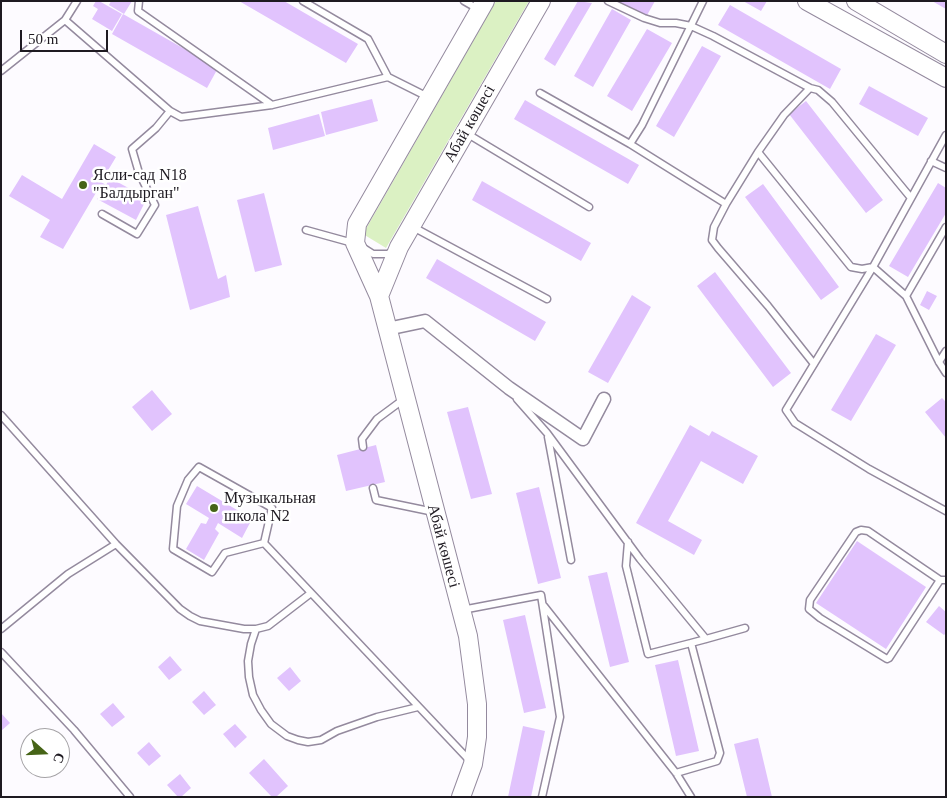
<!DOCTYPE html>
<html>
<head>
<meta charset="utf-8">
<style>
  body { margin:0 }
  #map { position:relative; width:947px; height:798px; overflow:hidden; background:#fdfbff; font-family:Georgia,serif }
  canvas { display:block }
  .frame { position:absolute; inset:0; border:2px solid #1e1a21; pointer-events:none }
  .north { position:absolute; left:20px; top:728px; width:50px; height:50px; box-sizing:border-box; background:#fff; border:1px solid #a5a3a6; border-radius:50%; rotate:110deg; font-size:14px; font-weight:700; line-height:20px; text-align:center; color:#1e1a21 }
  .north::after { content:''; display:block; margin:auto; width:18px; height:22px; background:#466417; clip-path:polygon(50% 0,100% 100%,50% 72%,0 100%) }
  .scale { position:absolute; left:20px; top:30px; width:88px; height:22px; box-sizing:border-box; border:2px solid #1e1a21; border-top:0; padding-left:6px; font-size:15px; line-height:18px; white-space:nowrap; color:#1e1a21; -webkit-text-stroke:4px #fff; paint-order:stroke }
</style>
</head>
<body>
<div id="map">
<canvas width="947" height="798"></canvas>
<div class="frame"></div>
<div class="north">С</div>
<div class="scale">50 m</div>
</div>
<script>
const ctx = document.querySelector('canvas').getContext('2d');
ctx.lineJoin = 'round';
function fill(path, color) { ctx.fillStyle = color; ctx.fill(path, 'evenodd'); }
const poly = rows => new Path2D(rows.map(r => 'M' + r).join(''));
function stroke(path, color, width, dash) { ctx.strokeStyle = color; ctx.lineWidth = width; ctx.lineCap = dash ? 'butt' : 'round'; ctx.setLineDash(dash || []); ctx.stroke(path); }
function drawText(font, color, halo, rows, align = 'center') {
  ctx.font = font + ' Georgia,serif'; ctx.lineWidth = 5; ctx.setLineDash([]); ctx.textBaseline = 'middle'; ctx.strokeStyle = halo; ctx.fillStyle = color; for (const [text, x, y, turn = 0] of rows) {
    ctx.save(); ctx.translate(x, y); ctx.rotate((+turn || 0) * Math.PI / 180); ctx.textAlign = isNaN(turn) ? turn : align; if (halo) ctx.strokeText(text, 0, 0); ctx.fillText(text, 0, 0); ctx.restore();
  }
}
const green = poly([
  [496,1,529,1,386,248,363,234]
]);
const building = poly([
  [96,1,99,1,122,14,112,31,92,19,98,9,93,6],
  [111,1,132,1,124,14,109,5],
  [239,1,284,1,358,44,346,63],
  [578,1,592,3,555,66,544,59],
  [617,1,655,1,646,17],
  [743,1,767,1,761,11],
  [932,1,946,1,946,9],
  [730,5,841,69,830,89,718,25],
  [612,9,631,20,593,87,574,76],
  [123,14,218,68,207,88,112,34],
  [647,29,672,43,632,111,607,96],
  [702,46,721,56,674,137,656,126],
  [869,86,928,118,918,136,859,104],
  [372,99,378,121,326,135,321,112],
  [525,100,639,165,628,184,514,119],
  [806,101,883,200,866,213,789,114],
  [319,114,325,136,273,150,268,128],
  [94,144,116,157,101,182,106,185,110,178,147,198,136,220,97,199,101,193,97,191,63,249,40,237,50,220,9,196,22,175,62,199],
  [482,181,591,243,581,261,472,200],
  [938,183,946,188,946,213,908,277,889,266],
  [763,184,839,287,821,300,745,197],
  [264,193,282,265,255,272,237,200],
  [198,206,218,279,226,275,230,297,190,310,166,215],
  [437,259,546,322,535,341,426,278],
  [715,272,791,373,773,387,697,286],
  [927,291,937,296,929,310,920,305],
  [632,295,651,307,608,383,588,372],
  [876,334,896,345,851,421,831,410],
  [152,390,172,414,152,431,132,407],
  [942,398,946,402,946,438,925,412],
  [468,407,492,494,471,499,447,412],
  [690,425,709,436,712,431,758,456,743,484,701,461,668,521,702,540,694,555,636,523],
  [376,445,385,482,346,491,337,455],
  [197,486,252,519,242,538,218,523,215,529,219,533,204,560,186,549,201,523,206,524,209,518,186,504],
  [539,487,561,578,538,584,516,493],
  [857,541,926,587,886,649,816,603],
  [607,572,629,662,610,667,588,576],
  [939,606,946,612,946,633,944,635,926,622],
  [525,615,546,708,524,713,503,620],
  [170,656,182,670,169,680,158,667],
  [678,660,699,751,676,756,655,665],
  [290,667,301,681,289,691,277,678],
  [204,691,216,705,204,715,192,702],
  [113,703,125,717,112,727,100,714],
  [1,713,10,723,1,731],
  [235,724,247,737,235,748,223,734],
  [523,726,545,731,531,797,508,797],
  [758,738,772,797,747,797,734,744],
  [149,742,161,756,149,766,137,753],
  [264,759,288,786,276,797,272,797,249,773],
  [180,774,191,788,181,797,178,797,167,785]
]);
const lane = poly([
  [77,1,65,20,170,111,181,117,272,105,388,77,428,97],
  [139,1,138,11,272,105],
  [303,1,368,39,388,77],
  [464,1,478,9],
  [608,1,644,18,660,23,676,23,691,26,713,36,810,88,784,115,758,152],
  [1,71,65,20],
  [810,88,818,90,832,102,911,198],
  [540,93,630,144,642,125,703,1],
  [466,133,589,207],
  [946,135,873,267,786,410,795,423,869,469,946,511],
  [630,144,726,204,758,152,851,267,862,269,873,267],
  [931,161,946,168],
  [726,204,714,227,712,240,718,248,768,306,814,364],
  [102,214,137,234,155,205,139,173,132,149,156,128,170,111],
  [413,227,547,299],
  [306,230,353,243],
  [362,247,373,254,388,254,394,250],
  [873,267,906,296,946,227],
  [906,296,939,362,946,373],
  [939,362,946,351],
  [517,399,547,433,640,559,706,639,691,643,720,753,717,761,676,773],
  [1,415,116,544,180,609,190,616,200,621,244,629,256,629,268,626,311,593],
  [548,437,571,560],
  [363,447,362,439,377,419,404,399],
  [373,488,376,500,434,512],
  [628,542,626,566,648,654,691,643],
  [264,543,272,508,199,467,188,480,177,506,173,549,212,572,225,553,264,543,470,761],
  [940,580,889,658,887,659,820,618,809,609,810,600,856,532,861,530,868,531,940,580,946,580],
  [544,606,676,773,691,797],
  [462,610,541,595,560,717,542,797],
  [1,629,68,574,116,544],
  [256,629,251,644,248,661,249,677,253,695,261,710,271,724,287,736,298,740,308,742,321,740,337,731,377,717,418,707],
  [706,639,745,628],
  [1,652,74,730,130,797]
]);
const street = poly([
  [387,329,425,321,509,388,583,439,604,399]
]);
const secondary = poly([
  [807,1,946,78],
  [856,1,946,54],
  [379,296,399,247,541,1],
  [461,797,473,764,477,737,477,704,468,636,379,296,355,243,357,224,485,1]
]);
const markers = [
  [83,185,5,"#466417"],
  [214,508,5,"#466417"]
];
const streetNames = [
  ["Абай көшесі",470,124,-60],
  ["Абай көшесі",443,546,75]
];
const poiNames = [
  ["Ясли-сад N18",93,176],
  ["\"Балдырган\"",93,194],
  ["Музыкальная",224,499],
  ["школа N2",224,517]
];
fill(green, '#dbf1c3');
fill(building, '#e1c3fd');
stroke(lane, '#948a9e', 9);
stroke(street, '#948a9e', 15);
stroke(secondary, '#948a9e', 20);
stroke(lane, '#fff', 6);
stroke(street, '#fff', 12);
stroke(secondary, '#fff', 18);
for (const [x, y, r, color] of markers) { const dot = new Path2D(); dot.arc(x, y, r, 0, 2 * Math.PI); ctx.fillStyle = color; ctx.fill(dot); stroke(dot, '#fff', 2); }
drawText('16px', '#1e1a21', '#fff', streetNames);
drawText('16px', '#1e1a21', '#fff', poiNames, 'left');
</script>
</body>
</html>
